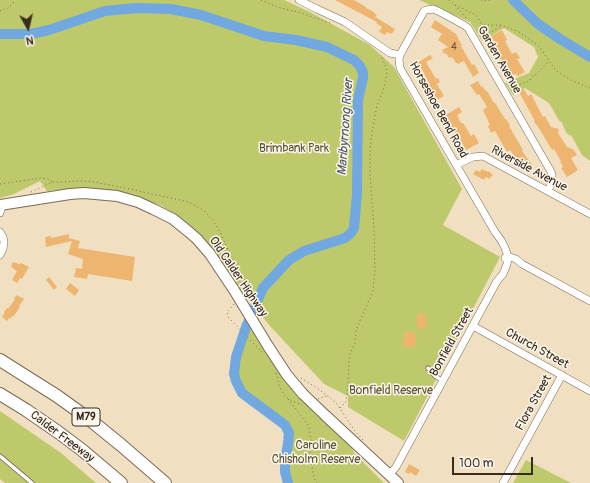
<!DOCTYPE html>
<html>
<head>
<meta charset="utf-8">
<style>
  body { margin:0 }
  #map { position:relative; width:590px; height:483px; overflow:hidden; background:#f0e0c1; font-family:Pangolin,sans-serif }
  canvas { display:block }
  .north { position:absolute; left:8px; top:8px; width:40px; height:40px; -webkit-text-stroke:3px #fbf7ec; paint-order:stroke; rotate:172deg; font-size:11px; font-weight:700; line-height:16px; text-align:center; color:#3b2a1e }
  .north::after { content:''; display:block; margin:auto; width:14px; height:18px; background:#3b2a1e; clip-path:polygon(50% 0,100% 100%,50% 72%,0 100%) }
  .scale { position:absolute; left:452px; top:457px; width:81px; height:18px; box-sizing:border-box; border:2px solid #3b2a1e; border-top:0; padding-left:5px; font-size:12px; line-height:14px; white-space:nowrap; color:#3b2a1e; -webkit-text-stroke:3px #fbf7ec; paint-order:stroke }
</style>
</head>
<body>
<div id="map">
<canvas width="590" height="483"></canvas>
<div class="north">N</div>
<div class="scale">100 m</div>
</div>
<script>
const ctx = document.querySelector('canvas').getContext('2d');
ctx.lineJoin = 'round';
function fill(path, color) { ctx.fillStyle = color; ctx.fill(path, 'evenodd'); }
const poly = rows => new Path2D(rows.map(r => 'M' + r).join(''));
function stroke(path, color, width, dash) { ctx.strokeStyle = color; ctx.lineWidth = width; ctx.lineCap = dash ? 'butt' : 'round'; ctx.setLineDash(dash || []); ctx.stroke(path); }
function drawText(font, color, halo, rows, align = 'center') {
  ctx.font = font + ' Pangolin,sans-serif'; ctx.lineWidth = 3; ctx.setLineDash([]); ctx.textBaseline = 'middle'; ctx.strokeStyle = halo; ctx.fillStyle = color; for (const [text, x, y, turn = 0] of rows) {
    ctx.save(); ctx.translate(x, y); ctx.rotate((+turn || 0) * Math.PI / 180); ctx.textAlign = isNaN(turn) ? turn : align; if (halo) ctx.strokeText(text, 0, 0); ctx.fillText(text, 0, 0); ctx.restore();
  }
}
const green = poly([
  [0,0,284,0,310,12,370,45,394,67,462,189,443,225,500,257,404,441,348,407,348,396,324,384,270,326,240,289,231,271,228,273,218,256,208,244,194,229,176,215,160,205,129,194,95,188,77,188,47,191,40,181,14,194,0,198],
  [419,0,590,0,590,161,582,155,571,135,570,136,568,134,567,134,561,121,560,122,549,103,525,88,513,95,505,83,529,73,538,57,534,47,504,28,482,41,470,22],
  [248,322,297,394,351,447,355,454,384,483,288,483,285,472,285,460,288,444,289,433,285,425,242,393,236,381,234,374,236,357],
  [0,411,61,453,96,483,5,483,0,479],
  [526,460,571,483,513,483]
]);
const river = poly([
  [513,0,538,24,560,39,590,57],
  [0,34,31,34,49,30,105,11,136,8,171,9,201,15,264,36,296,40,327,47,354,60,360,66,363,73,363,78,358,100,357,194,354,228,351,233,345,238,304,251,289,260,263,288,246,327,236,357,234,374,236,381,242,393,285,425,289,433,288,444,285,460,285,472,288,483]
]);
const building = poly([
  [335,0,354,0,366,7,366,8,374,12,374,13,377,15,375,17,395,29,392,34,387,32,385,35,379,32,382,27,376,23,377,22],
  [435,20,456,34,462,46,461,46,472,65,474,64,479,73,473,77,464,61,458,64,457,63,456,63,452,57,449,58,446,53,444,54,442,50,448,47,438,40,442,34,431,27],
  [502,30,507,40,505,41,512,54,516,52,520,58,517,59,525,72,518,76,516,74,510,77,507,72,508,71,491,45,495,43,491,36],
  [430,55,433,58,426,62,436,79,438,78,440,82,437,84,444,96,437,100,426,84,429,83,420,66,417,67,415,64],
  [478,81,481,87,482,86,486,91,487,91,494,103,495,103,505,119,506,119,510,125,509,126,523,150,522,151,533,166,526,172,510,150,507,152,495,131,491,133,488,126,490,125,483,110,487,107,479,94,477,95,470,85],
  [524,89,528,96,531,94,543,117,545,116,551,127,559,129,558,133,567,147,572,149,573,149,577,155,571,158,578,170,567,177,561,168,563,167,560,161,561,161,554,149,552,150,537,125,536,125,534,121,535,121,519,92],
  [459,107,462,112,457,115,461,123,463,123,471,136,474,134,479,143,466,150,458,135,457,136,451,127,450,128,444,116],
  [482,169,488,172,488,171,492,174,492,175,493,175,489,179,486,177,484,180,473,174,476,170,480,172],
  [69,234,69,238,80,241,78,248,135,257,132,281,88,274,87,279,74,277,76,268,82,269,83,259,68,254,72,241,46,247,45,239,46,239,45,237,51,236,51,238],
  [13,262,20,264,21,263,29,267,22,279,20,278,17,283,12,280,17,271,11,267],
  [49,277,57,287,54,290,46,280],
  [70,283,79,290,75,296,66,289],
  [16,295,24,299,19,306,20,307,13,317,12,316,10,319,9,318,7,321,2,317,5,312,4,312,7,308,8,309,15,299,14,299],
  [417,314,426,314,426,328,417,328],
  [405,331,417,334,414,348,403,346],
  [409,464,420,470,416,476,410,472,409,474,405,472]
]);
const path = poly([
  [261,0,277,7,298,12,330,23],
  [449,0,455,5,468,20],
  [481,0,484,1,490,0],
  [455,5,476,15,481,23,486,25,501,25,507,27,519,32,536,44,541,49,554,68,558,72,573,81,590,88],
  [0,11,8,8,16,0],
  [482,38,501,26],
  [510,89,516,89,520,84,530,81,532,76,537,74,549,61],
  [0,184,41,178,48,179,52,182],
  [31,192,53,182,58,182,81,181,94,182,125,188,189,202,203,210,213,220,221,234,231,257,244,278,245,283,244,290],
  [226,248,229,262,233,274],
  [234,304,229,310,227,312,228,317,262,352],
  [276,373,279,385,284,395,290,400,302,405],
  [301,378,317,388,333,400,337,404,354,430,363,440],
  [288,399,309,426,311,443,310,455,314,478,317,483],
  [318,399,325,396,329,397],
  [340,408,346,402,348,385,349,361,350,354,355,343,356,330,373,291,374,280,375,270,374,229,370,175,370,150,372,132,377,105,383,91,387,74,386,67,381,55]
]);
const service = poly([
  [428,368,435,376,443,381],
  [0,456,32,483]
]);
const minor = poly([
  [299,0,317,9,345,22,390,53,400,55],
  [456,165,473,157,483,156,590,214],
  [0,213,2,205],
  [0,232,3,237,4,242,3,249,0,255],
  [505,258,510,257,516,259,522,264,590,301],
  [473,326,590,391],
  [389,475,396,467,497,281,503,274,507,264,508,257,505,248,501,240,495,232,400,68,399,60,400,55,424,11,426,10,433,9,438,11,464,25,468,28,550,170,552,174,552,182,548,191],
  [503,483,562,375]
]);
const primary = poly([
  [0,205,70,194,84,193,117,196,138,202,153,209,173,219,189,232,197,239,210,254,234,290],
  [268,346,287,375,303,394],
  [326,416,398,483]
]);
const motorway = poly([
  [0,360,57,396,89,419,121,445,165,483],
  [0,394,26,410,58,432,82,450,121,483]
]);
const primaryBridge = poly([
  [234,290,268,346],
  [303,394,326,416]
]);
const numberNames = [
  ["4",454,47]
];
const shields = [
  [86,417,28]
];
const shieldNames = [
  ["M79",86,417]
];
const streetNames = [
  ["Garden Avenue",499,60,60],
  ["Horseshoe Bend Road",438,110,61],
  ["Riverside Avenue",529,169,28],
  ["Old Calder Highway",238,277,56],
  ["Bonfield Street",452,342,-61],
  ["Church Street",537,349,29],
  ["Flora Street",534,403,-61],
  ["Calder Freeway",62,437,37]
];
const parkNames = [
  ["Brimbank Park",294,149],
  ["Bonfield Reserve",391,391],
  ["Caroline",316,446],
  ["Chisholm Reserve",316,460]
];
const waterNames = [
  ["Maribyrnong River",346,127,-86]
];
fill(green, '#bdc96b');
stroke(river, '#71a8df', 10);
fill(building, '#edb570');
stroke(service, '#7a6a57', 5);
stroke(minor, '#7a6a57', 8);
stroke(primary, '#7a6a57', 12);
stroke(motorway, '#7a6a57', 14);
stroke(path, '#7a6a57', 1, [1, 3]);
stroke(service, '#fff', 3.5);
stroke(minor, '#fff', 7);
stroke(primary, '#fff', 10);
stroke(motorway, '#fff', 12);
stroke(primaryBridge, '#7a6a57', 12, []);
stroke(primaryBridge, '#fff', 10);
drawText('10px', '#684d32', null, numberNames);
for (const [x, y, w] of shields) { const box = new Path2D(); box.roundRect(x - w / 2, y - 9, w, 18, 3); ctx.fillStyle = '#fbf7ec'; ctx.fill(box); stroke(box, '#3b2a1e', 1); }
drawText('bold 11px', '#3b2a1e', null, shieldNames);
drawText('12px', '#3b2a1e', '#fbf7ec', streetNames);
drawText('12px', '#5c5231', '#fbf7ec', parkNames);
drawText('italic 13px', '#4e5662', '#fbf7ec', waterNames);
</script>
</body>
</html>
